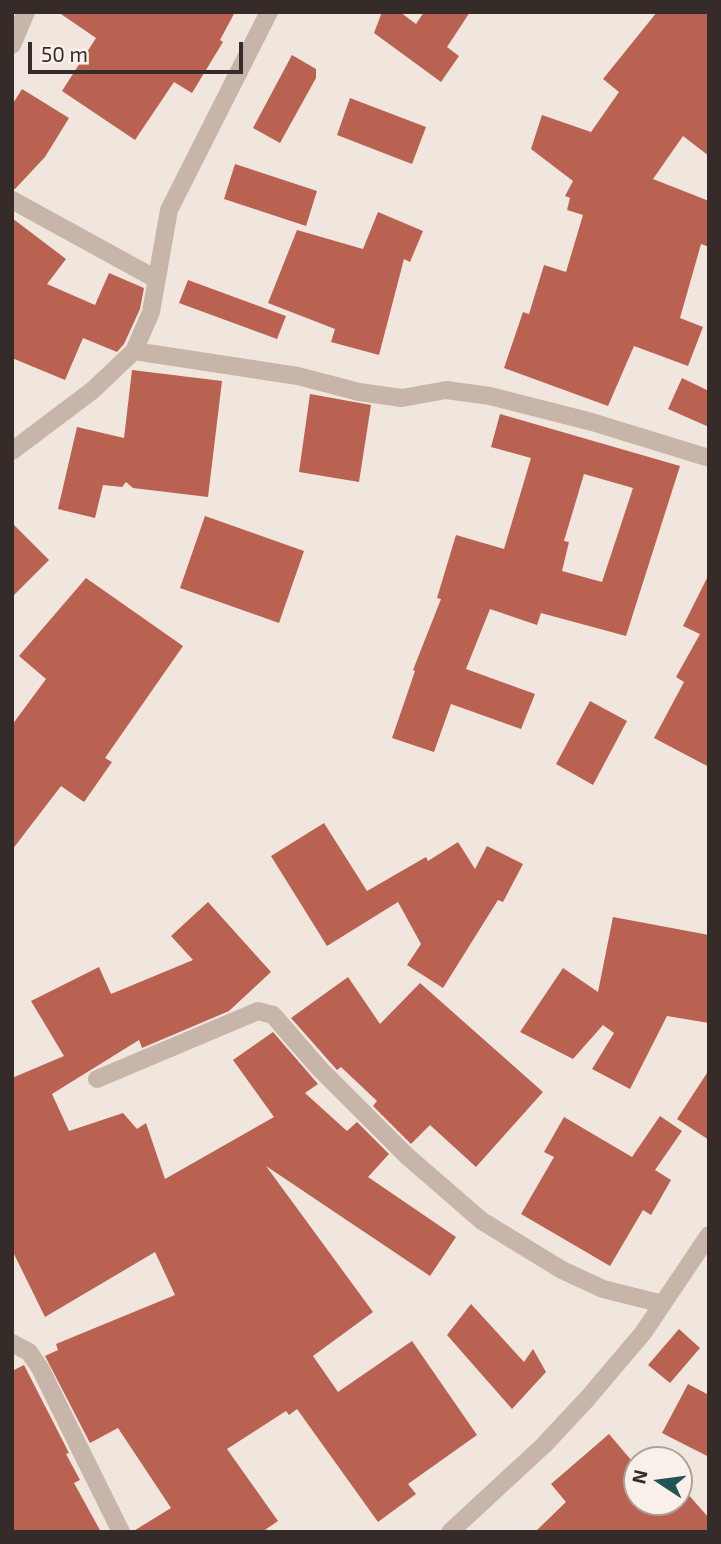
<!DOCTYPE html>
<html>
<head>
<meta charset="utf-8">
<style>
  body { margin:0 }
  #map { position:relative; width:721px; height:1544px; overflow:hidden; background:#f0e6dd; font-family:"Exo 2",sans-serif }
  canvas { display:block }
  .frame { position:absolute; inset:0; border:14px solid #352c29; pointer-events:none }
  .north { position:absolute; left:623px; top:1446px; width:70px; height:70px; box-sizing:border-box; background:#f8f0e9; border:2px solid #aaa29c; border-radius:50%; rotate:283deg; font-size:19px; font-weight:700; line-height:28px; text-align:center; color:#352c29 }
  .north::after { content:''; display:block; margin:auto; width:24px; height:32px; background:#235352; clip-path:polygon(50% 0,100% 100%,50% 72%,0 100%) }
  .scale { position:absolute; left:28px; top:42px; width:215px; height:32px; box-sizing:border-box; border:4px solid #352c29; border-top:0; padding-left:9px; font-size:21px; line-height:24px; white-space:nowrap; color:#352c29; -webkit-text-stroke:5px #f8f0e9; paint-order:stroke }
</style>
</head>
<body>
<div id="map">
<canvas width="721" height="1544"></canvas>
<div class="frame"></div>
<div class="north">N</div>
<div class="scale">50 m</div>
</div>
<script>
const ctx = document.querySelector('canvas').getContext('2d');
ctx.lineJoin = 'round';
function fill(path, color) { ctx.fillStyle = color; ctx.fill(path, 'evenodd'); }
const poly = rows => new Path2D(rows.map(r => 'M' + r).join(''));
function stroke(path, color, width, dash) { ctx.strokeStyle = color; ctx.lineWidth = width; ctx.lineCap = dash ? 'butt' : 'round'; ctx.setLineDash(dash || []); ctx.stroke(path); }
const building = poly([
  [58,12,235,12,220,40,223,42,192,93,174,82,135,140,62,91,96,38],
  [382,12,400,12,416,24,424,12,470,12,447,47,459,56,441,82,374,33],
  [657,12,709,12,709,156,683,136,653,179,709,201,709,247,701,244,680,318,703,327,688,366,634,346,608,406,504,368,523,312,529,314,544,265,566,272,583,215,567,210,570,198,565,196,573,181,531,149,542,115,591,132,619,92,603,79],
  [292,55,316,69,316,78,280,143,253,128],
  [22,89,69,118,45,157,15,189,12,189,12,105],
  [350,98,426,127,412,164,337,135],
  [235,164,317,191,306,226,224,199],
  [378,212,423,231,410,262,404,259,379,355,331,342,335,329,268,303,297,230,363,249],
  [12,218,66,259,47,284,95,305,109,273,144,288,140,309,124,344,117,352,83,338,65,380,12,358],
  [188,280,286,316,277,339,179,303],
  [132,370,222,381,208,497,133,488,126,482,122,487,103,485,95,518,58,509,77,427,124,438],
  [682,378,709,391,709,427,668,409],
  [310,394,371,405,359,482,299,472],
  [500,414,680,466,626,636,541,613,537,625,490,609,466,669,535,694,521,729,451,704,434,752,392,738,415,671,413,670,441,599,437,598,456,535,504,549,531,458,491,447],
  [584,474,633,488,602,582,562,571,569,542,564,541],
  [205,516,304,551,279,623,180,588],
  [12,523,49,560,12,597],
  [709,574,709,767,654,738,684,682,676,677,700,634,683,626],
  [86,578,183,646,105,758,112,762,84,802,61,786,12,850,12,725,46,679,19,656],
  [590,701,627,721,593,785,556,764],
  [324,823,367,891,426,857,428,861,458,842,475,869,487,846,523,864,503,902,498,900,443,988,407,965,421,944,398,902,327,946,271,856],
  [208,902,271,972,229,1011,142,1048,139,1040,52,1094,69,1131,123,1113,137,1129,146,1123,165,1179,274,1117,233,1060,273,1032,318,1084,305,1093,347,1131,357,1122,389,1154,368,1177,456,1237,430,1276,266,1166,373,1312,313,1356,338,1392,412,1341,477,1435,408,1484,416,1494,378,1522,297,1409,289,1415,286,1411,227,1449,278,1521,262,1532,132,1532,171,1508,118,1428,90,1443,45,1356,58,1350,56,1344,175,1295,155,1252,45,1317,12,1250,12,1078,64,1056,31,1001,99,967,111,994,193,960,171,936],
  [613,917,709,935,709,1023,667,1016,630,1089,592,1069,614,1033,603,1025,573,1059,520,1032,563,968,598,992],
  [348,977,380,1024,420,983,543,1092,476,1167,430,1125,411,1144,373,1106,377,1101,341,1067,337,1070,291,1018],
  [709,1070,709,1140,677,1119],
  [660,1116,682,1131,655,1170,671,1180,651,1215,643,1210,610,1266,521,1214,554,1157,544,1152,564,1117,632,1157],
  [471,1304,524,1362,533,1349,546,1372,512,1409,447,1335],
  [679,1329,700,1348,670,1383,648,1365],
  [24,1365,69,1453,66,1454,80,1480,74,1483,101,1532,12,1532,12,1371],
  [688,1384,709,1395,709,1457,662,1433],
  [609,1434,637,1467,637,1502,679,1502,679,1484,709,1518,709,1532,535,1532,566,1502,551,1484]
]);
const minor = poly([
  [12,45,26,12],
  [12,200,156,279],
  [134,351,298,376,359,392,402,398,446,390,490,396,592,422,709,458],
  [12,451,93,390,134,351,151,312,169,210,269,12],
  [97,1079,258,1011,273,1015,319,1068,407,1156,482,1221,562,1270,603,1289,663,1304],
  [12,1343,29,1352,40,1368,121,1532],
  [450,1532,544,1445,587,1399,643,1333,709,1235]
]);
fill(building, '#ba6251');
stroke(minor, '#c7b5aa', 18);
</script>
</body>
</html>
